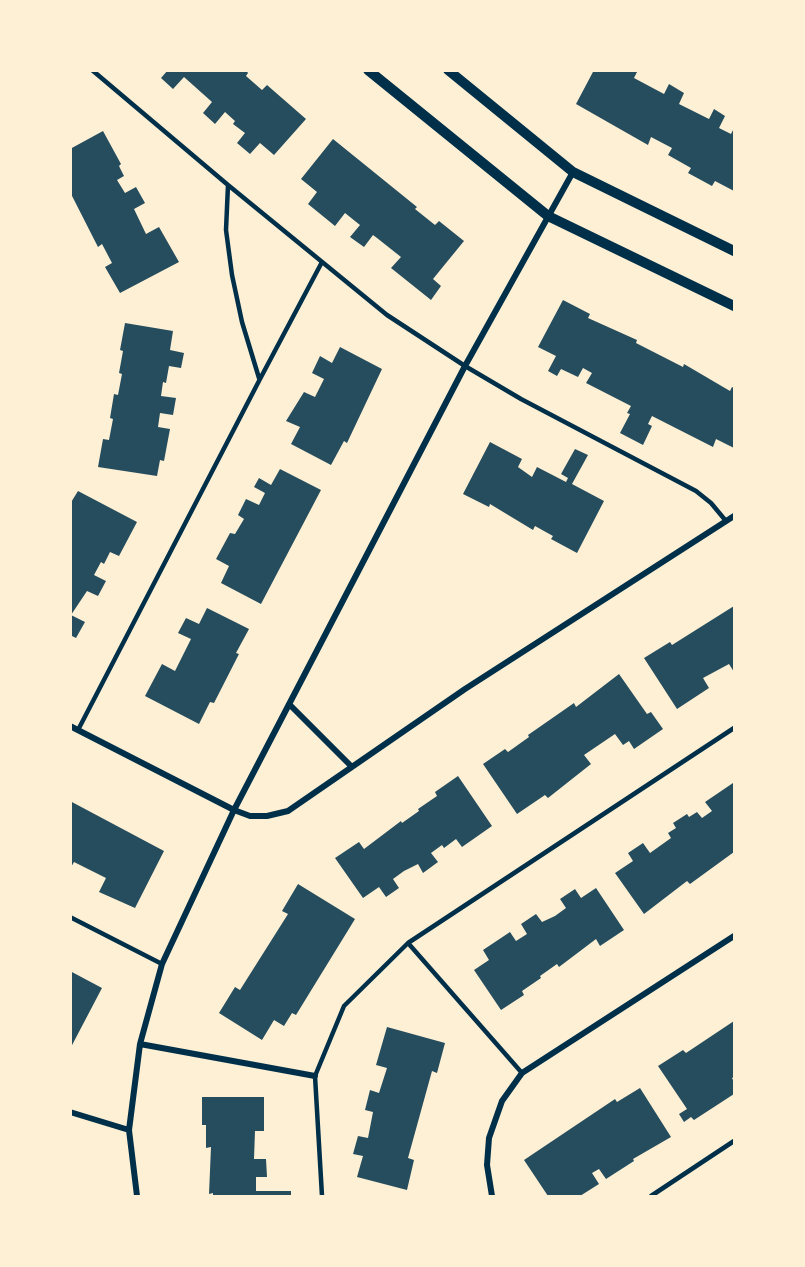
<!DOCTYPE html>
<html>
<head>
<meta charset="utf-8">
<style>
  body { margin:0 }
  #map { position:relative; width:805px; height:1267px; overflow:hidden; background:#fdf0d5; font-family:"Fira Sans Condensed",sans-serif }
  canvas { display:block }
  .frame { position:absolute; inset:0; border:72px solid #fdf0d5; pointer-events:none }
</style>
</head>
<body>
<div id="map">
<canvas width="805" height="1267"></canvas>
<div class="frame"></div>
</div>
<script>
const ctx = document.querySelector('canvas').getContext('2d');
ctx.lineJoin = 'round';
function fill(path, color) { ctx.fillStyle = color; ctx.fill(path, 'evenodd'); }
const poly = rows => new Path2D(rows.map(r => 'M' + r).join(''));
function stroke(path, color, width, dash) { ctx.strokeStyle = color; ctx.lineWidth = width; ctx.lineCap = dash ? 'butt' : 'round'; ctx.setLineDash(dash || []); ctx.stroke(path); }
const building = poly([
  [168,70,246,70,248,73,246,76,262,90,267,85,306,119,274,155,260,143,250,154,237,143,245,133,233,124,235,121,225,112,215,124,203,113,212,102,184,77,173,89,161,78],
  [594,70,638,70,634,78,664,94,669,84,684,93,679,104,709,119,714,109,725,116,719,128,731,134,734,128,734,191,715,181,712,186,688,173,691,168,668,155,672,148,651,137,648,145,576,104],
  [103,131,121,164,119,166,124,176,117,180,125,193,136,187,145,203,134,209,146,234,159,227,179,262,120,293,105,267,112,263,102,244,98,247,70,192,70,149],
  [333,139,417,207,415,209,435,225,439,221,464,241,433,279,441,286,431,300,391,268,401,257,377,238,373,235,364,247,350,237,360,225,345,213,335,226,308,204,317,192,301,179],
  [563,300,590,314,588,318,637,340,636,343,683,367,684,364,730,391,732,387,734,388,734,448,716,439,713,447,652,416,648,424,652,426,643,445,620,433,630,414,627,413,631,406,586,383,592,373,583,368,578,377,561,369,557,376,548,371,556,356,538,347],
  [125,323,173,331,170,350,184,353,181,368,169,366,166,383,163,382,161,396,176,398,173,415,160,413,158,427,170,429,164,461,160,460,157,476,98,467,103,439,109,440,113,419,110,418,114,394,118,395,122,374,119,373,123,351,120,350],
  [340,347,382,369,347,443,344,441,331,465,291,444,300,427,286,421,304,392,315,397,324,379,312,373,320,356,332,363],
  [490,442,522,459,518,467,532,477,537,467,566,482,568,478,561,474,575,449,588,455,572,484,604,501,577,553,551,539,553,536,535,526,533,530,490,504,489,507,463,494],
  [280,469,321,490,261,604,221,583,229,566,216,559,230,533,235,534,244,519,238,515,246,499,259,505,265,493,254,487,259,478,271,485],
  [78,491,137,522,119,556,110,552,104,564,101,562,94,575,106,581,98,596,87,591,71,615,85,622,76,638,70,635,70,504],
  [734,606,734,672,729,664,703,678,709,688,677,709,644,658,670,642,672,645],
  [207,608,249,629,236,653,239,654,214,703,210,702,199,724,145,696,162,664,175,671,191,639,178,633,186,618,199,624],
  [619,674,647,714,651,712,663,729,634,749,629,741,623,745,615,734,584,755,591,764,548,798,545,795,517,814,483,764,505,749,508,752,529,737,528,735,574,703,576,707],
  [458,776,492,826,462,847,456,839,444,848,442,845,431,853,438,862,423,873,418,864,404,871,393,879,399,888,386,897,379,887,363,898,335,858,359,842,364,849,401,821,402,823,419,811,418,809,437,796,435,792],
  [733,783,734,852,690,884,687,881,644,914,615,873,633,861,628,853,643,843,650,853,671,838,668,833,676,828,673,823,687,814,689,817,697,812,702,818,712,811,705,802],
  [70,801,164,851,135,908,99,892,106,878,74,862,70,869],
  [298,884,355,919,296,1015,292,1013,284,1026,274,1020,262,1040,219,1013,235,987,240,990,288,914,282,911],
  [596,888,624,930,600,946,596,939,559,967,557,964,540,976,541,978,522,991,524,995,501,1010,474,970,489,960,483,950,510,932,516,941,527,934,521,924,536,914,542,922,555,916,566,908,560,899,575,889,581,898],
  [70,971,102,988,70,1049],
  [734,1021,734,1077,732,1078,734,1082,734,1094,694,1120,691,1117,684,1122,679,1114,687,1109,658,1066,683,1050,686,1053],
  [387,1027,445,1043,437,1073,432,1071,408,1158,414,1160,407,1190,357,1177,363,1156,353,1154,358,1136,368,1138,373,1112,365,1110,370,1090,379,1093,387,1068,376,1065],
  [640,1088,671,1137,633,1159,634,1161,606,1179,599,1169,592,1173,599,1184,580,1196,548,1196,524,1160,615,1099,617,1102],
  [202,1097,264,1097,264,1131,255,1131,254,1159,266,1159,267,1177,256,1177,256,1191,291,1191,291,1196,213,1196,213,1193,209,1194,211,1147,206,1148,206,1125,202,1125]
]);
const service = poly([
  [92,70,228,185,226,230,232,275,242,322,259,378],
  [228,185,387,315,465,366,521,399,696,491,711,503,726,521],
  [78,730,260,379,322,262],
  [70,917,162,964],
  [408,943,522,1073],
  [322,1196,315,1076,344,1006,408,943,734,728],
  [651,1196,734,1141]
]);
const minor = poly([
  [289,704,352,767],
  [70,726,234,810,250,816,267,816,288,811,465,689,734,516],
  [140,1044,315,1076],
  [70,1112,129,1130],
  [137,1196,129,1130,140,1044,162,964,234,810,465,366,573,172],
  [492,1196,487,1165,489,1138,502,1101,522,1073,734,936]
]);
const tertiary = poly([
  [368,70,548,216,734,306],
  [448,70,573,172,734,251]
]);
fill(building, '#264d5e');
stroke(service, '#003049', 4.5);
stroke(minor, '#003049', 6);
stroke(tertiary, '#003049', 10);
</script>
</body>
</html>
